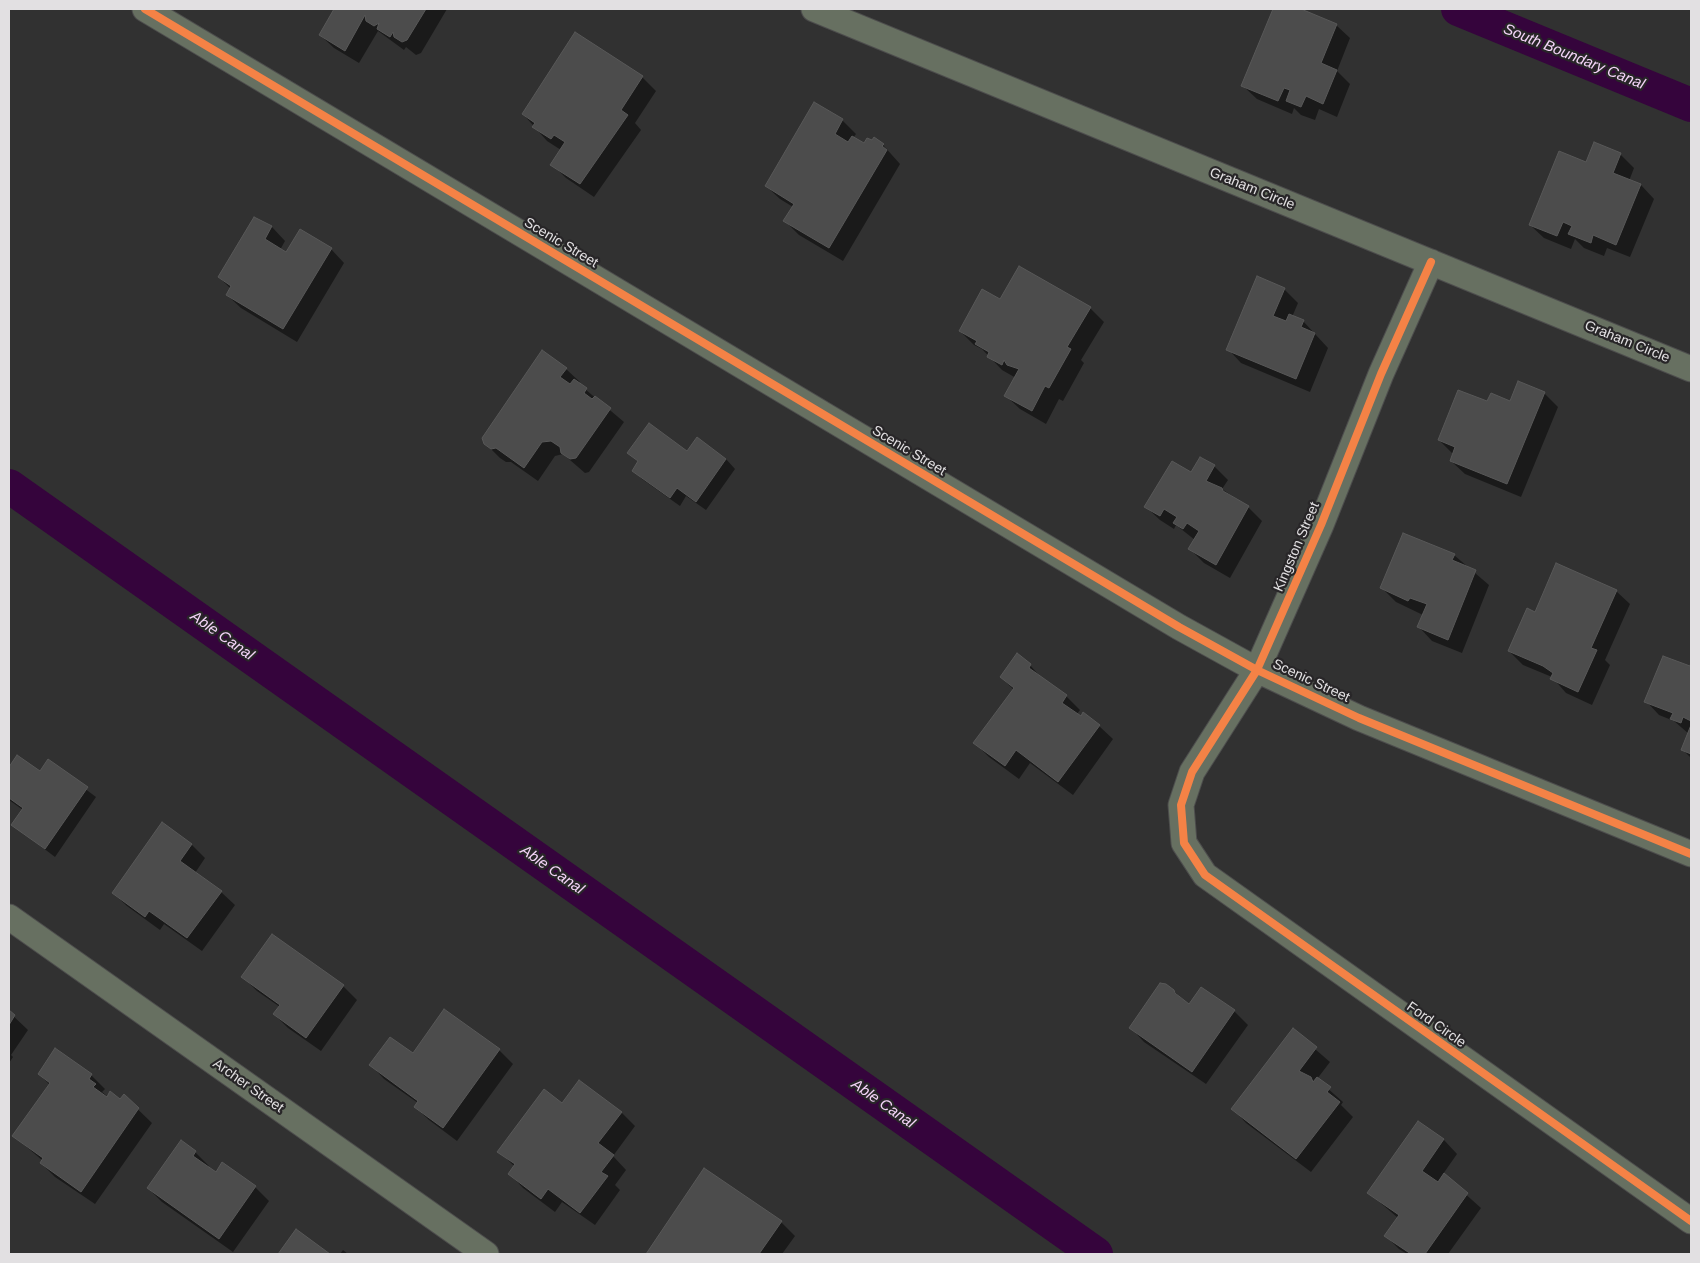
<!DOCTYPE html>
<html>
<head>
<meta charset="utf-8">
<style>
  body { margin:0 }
  #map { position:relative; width:1700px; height:1263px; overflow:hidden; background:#313131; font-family:Arial,sans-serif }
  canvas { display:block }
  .frame { position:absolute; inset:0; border:10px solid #e2e0e2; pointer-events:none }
</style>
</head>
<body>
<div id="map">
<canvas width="1700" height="1263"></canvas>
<div class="frame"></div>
</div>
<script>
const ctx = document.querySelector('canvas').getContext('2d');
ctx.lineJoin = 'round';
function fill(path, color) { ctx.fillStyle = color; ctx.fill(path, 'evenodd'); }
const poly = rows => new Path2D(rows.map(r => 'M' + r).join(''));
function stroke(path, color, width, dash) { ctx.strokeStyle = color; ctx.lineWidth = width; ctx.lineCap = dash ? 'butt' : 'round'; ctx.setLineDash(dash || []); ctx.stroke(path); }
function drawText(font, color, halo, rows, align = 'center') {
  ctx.font = font + ' Arial,sans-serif'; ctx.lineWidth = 4.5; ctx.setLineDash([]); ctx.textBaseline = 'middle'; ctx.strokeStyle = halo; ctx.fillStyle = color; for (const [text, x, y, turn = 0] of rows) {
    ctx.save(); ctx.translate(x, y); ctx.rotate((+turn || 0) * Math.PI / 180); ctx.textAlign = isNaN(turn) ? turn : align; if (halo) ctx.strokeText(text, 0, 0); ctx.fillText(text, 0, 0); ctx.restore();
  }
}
const shadow = poly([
  [335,9,447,9,421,53,416,55,406,47,404,50,378,31,359,63,334,48,320,35],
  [1274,9,1298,9,1336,25,1350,38,1337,71,1350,84,1337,117,1319,109,1315,120,1301,115,1294,108,1292,114,1257,99,1243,86],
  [642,77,656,91,635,123,641,130,594,197,566,178,552,164,561,150,547,141,523,114],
  [842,120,856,134,853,138,864,145,874,139,883,145,900,164,843,261,799,235,785,221,793,207,780,199,766,186],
  [1620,154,1634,168,1629,181,1641,185,1654,199,1630,257,1607,248,1604,256,1584,248,1575,239,1571,249,1544,238,1530,225,1587,164],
  [254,219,272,227,285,241,280,250,286,253,331,249,344,263,297,342,241,308,227,295,231,289,219,277],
  [1284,289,1298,303,1292,317,1303,321,1328,348,1310,392,1241,363,1228,349],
  [1001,301,1090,308,1104,322,1081,360,1084,363,1063,401,1059,399,1046,424,1020,409,1006,396,1016,378,1002,370,982,349,974,345,960,331],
  [566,369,580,382,579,384,624,422,589,472,585,473,563,454,555,456,538,481,511,462,506,462,500,458,485,443],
  [1544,393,1558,407,1521,497,1465,474,1451,461,1453,454,1439,440,1488,403,1510,403],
  [629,453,687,453,726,459,735,469,706,510,686,496,680,506,642,479,633,470,639,462],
  [1214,466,1228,480,1222,489,1248,507,1262,521,1230,578,1204,563,1190,549,1195,540,1176,525,1174,529,1160,520,1146,507,1191,474],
  [1454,555,1489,585,1462,653,1432,641,1419,627,1423,615,1396,602,1382,588],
  [1616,591,1630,604,1605,660,1610,665,1592,705,1566,693,1552,677,1523,665,1509,651],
  [1030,665,1043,680,1066,696,1080,710,1077,714,1099,726,1113,739,1073,795,1030,763,1019,779,989,757,975,743,1014,690,1001,677],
  [1691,665,1691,758,1683,750,1689,734,1674,721,1659,715,1646,701],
  [17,757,40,773,48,761,96,797,55,857,13,825,23,810,9,800,9,769],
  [163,824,192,845,205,858,195,873,221,892,235,905,202,951,164,924,160,930,127,906,113,893],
  [272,936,343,986,357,1000,321,1051,288,1028,274,1014,280,1007,257,991,243,977],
  [1174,991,1189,1005,1234,1011,1248,1025,1206,1084,1144,1042,1131,1028],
  [445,1011,499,1050,513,1064,457,1141,429,1120,415,1107,418,1103,384,1079,371,1065,413,1055],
  [9,1012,28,1030,11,1055,13,1057,9,1063],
  [1293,1030,1330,1062,1317,1079,1343,1102,1341,1105,1353,1117,1311,1172,1246,1123,1233,1109],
  [39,1074,91,1075,105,1089,102,1092,108,1097,121,1100,124,1096,152,1123,95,1204,55,1177,41,1163,43,1161,14,1136,50,1085],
  [563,1104,621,1112,635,1126,613,1156,626,1170,615,1185,620,1190,595,1225,562,1202,555,1212,523,1188,510,1174,515,1167,499,1151],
  [1419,1122,1444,1140,1457,1154,1443,1174,1481,1208,1448,1254,1407,1254,1399,1249,1386,1236,1398,1218,1369,1193],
  [181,1142,195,1152,209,1166,208,1168,216,1174,223,1164,255,1187,269,1201,233,1252,162,1202,148,1188],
  [705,1170,781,1222,795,1236,782,1254,647,1254],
  [343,1250,348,1254,340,1254]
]);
const canal = poly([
  [1458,9,1691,105],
  [9,486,1096,1254]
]);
const building = poly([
  [334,9,426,9,407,40,402,42,394,37,393,32,390,37,377,29,379,23,374,26,366,21,365,15,345,51,319,35,334,9],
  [1273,9,1301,9,1337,24,1321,63,1337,70,1323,104,1306,96,1301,107,1286,101,1290,90,1284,88,1278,101,1241,86,1273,9],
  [575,32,643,76,621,110,628,115,580,184,550,165,565,142,554,135,551,139,532,127,535,123,522,114,575,32],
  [814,102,843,119,835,134,848,142,852,136,864,143,867,138,872,140,874,137,884,144,882,146,887,150,829,248,783,221,794,204,765,186,814,102],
  [1594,142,1621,153,1613,173,1641,184,1616,245,1593,235,1591,243,1568,234,1572,226,1563,222,1557,236,1529,225,1559,151,1586,162,1594,142],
  [254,217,272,226,265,239,286,252,300,229,332,248,283,329,226,295,231,286,218,277,254,217],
  [1019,266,1091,307,1067,347,1071,349,1049,388,1045,386,1032,411,1004,396,1019,369,1007,365,1004,360,1002,365,987,357,989,352,975,344,977,341,959,331,982,289,1000,299,1019,266],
  [1257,276,1285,288,1273,316,1286,321,1289,314,1304,320,1301,327,1315,333,1296,379,1226,350,1257,276],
  [542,350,567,368,560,377,570,384,574,379,587,388,584,393,592,399,595,396,611,408,576,458,570,459,561,453,560,447,551,441,542,442,524,468,496,448,491,449,484,444,482,438,542,350],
  [1518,381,1545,392,1507,484,1450,461,1455,447,1438,440,1458,390,1487,401,1491,393,1510,401,1518,381],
  [649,423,687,451,697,437,726,459,696,502,677,488,670,498,632,471,638,461,627,453,649,423],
  [1200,457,1215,465,1206,481,1222,488,1223,491,1249,506,1216,565,1188,549,1199,531,1187,523,1183,529,1173,523,1177,517,1164,509,1160,516,1144,507,1172,461,1191,472,1200,457],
  [1403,533,1455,554,1452,560,1476,570,1448,640,1417,627,1427,604,1410,598,1408,601,1380,588,1403,533],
  [1556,563,1617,590,1591,648,1597,650,1578,692,1550,679,1553,673,1543,666,1508,651,1527,608,1535,612,1556,563],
  [1017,653,1031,664,1029,668,1067,695,1062,703,1081,716,1083,712,1100,725,1058,782,1016,750,1005,766,973,743,1014,688,1000,677,1017,653],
  [1663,656,1690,666,1691,662,1691,721,1683,717,1681,723,1670,719,1673,713,1644,702,1663,656],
  [1691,725,1691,754,1681,750,1691,725],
  [17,755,40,771,48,759,88,787,45,849,11,825,23,808,9,798,9,767,17,755],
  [162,822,192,844,180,861,222,891,187,938,149,911,145,917,112,893,162,822],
  [272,934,344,985,306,1038,273,1014,280,1005,241,977,272,934],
  [1160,983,1166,984,1174,990,1175,993,1189,1004,1201,987,1235,1010,1192,1072,1129,1028,1160,983],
  [444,1009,500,1049,443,1128,414,1107,418,1101,369,1065,390,1037,413,1053,444,1009],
  [9,1010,15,1015,9,1025,9,1010],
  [1293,1028,1317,1047,1299,1071,1311,1077,1313,1082,1317,1077,1331,1087,1327,1092,1340,1102,1296,1159,1231,1109,1293,1028],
  [55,1048,92,1074,89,1079,96,1084,93,1087,107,1097,110,1091,120,1099,124,1094,139,1108,81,1192,40,1163,43,1158,12,1136,50,1083,38,1074,55,1048],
  [579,1080,622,1112,598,1143,614,1155,601,1172,608,1176,580,1213,548,1189,541,1199,508,1174,515,1164,497,1152,544,1089,562,1103,579,1080],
  [1418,1121,1444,1139,1422,1171,1438,1182,1444,1173,1468,1193,1425,1254,1411,1254,1384,1236,1399,1215,1367,1193,1418,1121],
  [181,1140,196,1151,193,1156,216,1172,222,1162,256,1186,219,1239,147,1188,181,1140],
  [704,1168,782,1221,759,1254,646,1254,704,1168],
  [296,1229,330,1254,278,1254,296,1229]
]);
const minor = poly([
  [145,9,1179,627,1257,670,1359,718,1691,854],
  [814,9,1691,369],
  [1431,262,1381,374,1321,525,1257,670,1192,772,1181,805,1184,843,1205,875,1691,1221],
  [9,917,486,1254]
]);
const cycleway = poly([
  [145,9,1179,627,1257,670,1359,718,1691,854],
  [1431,262,1381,374,1321,525,1257,670,1192,772,1181,805,1184,843,1205,875,1691,1221]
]);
const streetNames = [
  ["Graham Circle",1252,189,22],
  ["Scenic Street",561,243,31],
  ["Graham Circle",1627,342,22],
  ["Scenic Street",909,451,31],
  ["Kingston Street",1297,547,-67],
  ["Scenic Street",1311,681,25],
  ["Ford Circle",1436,1025,35],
  ["Archer Street",248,1086,35]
];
const waterNames = [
  ["South Boundary Canal",1574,57,22],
  ["Able Canal",222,636,35],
  ["Able Canal",552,870,35],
  ["Able Canal",883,1104,35]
];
fill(shadow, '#0007');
stroke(canal, '#35043c', 34);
fill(building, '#4c4c4c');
stroke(building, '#585858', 1);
stroke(minor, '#4d4d4d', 27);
stroke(minor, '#677061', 25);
stroke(cycleway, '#f48246', 8);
drawText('14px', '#e2e0e2', '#282628', streetNames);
drawText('italic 15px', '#f5d5f9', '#282628', waterNames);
</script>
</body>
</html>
